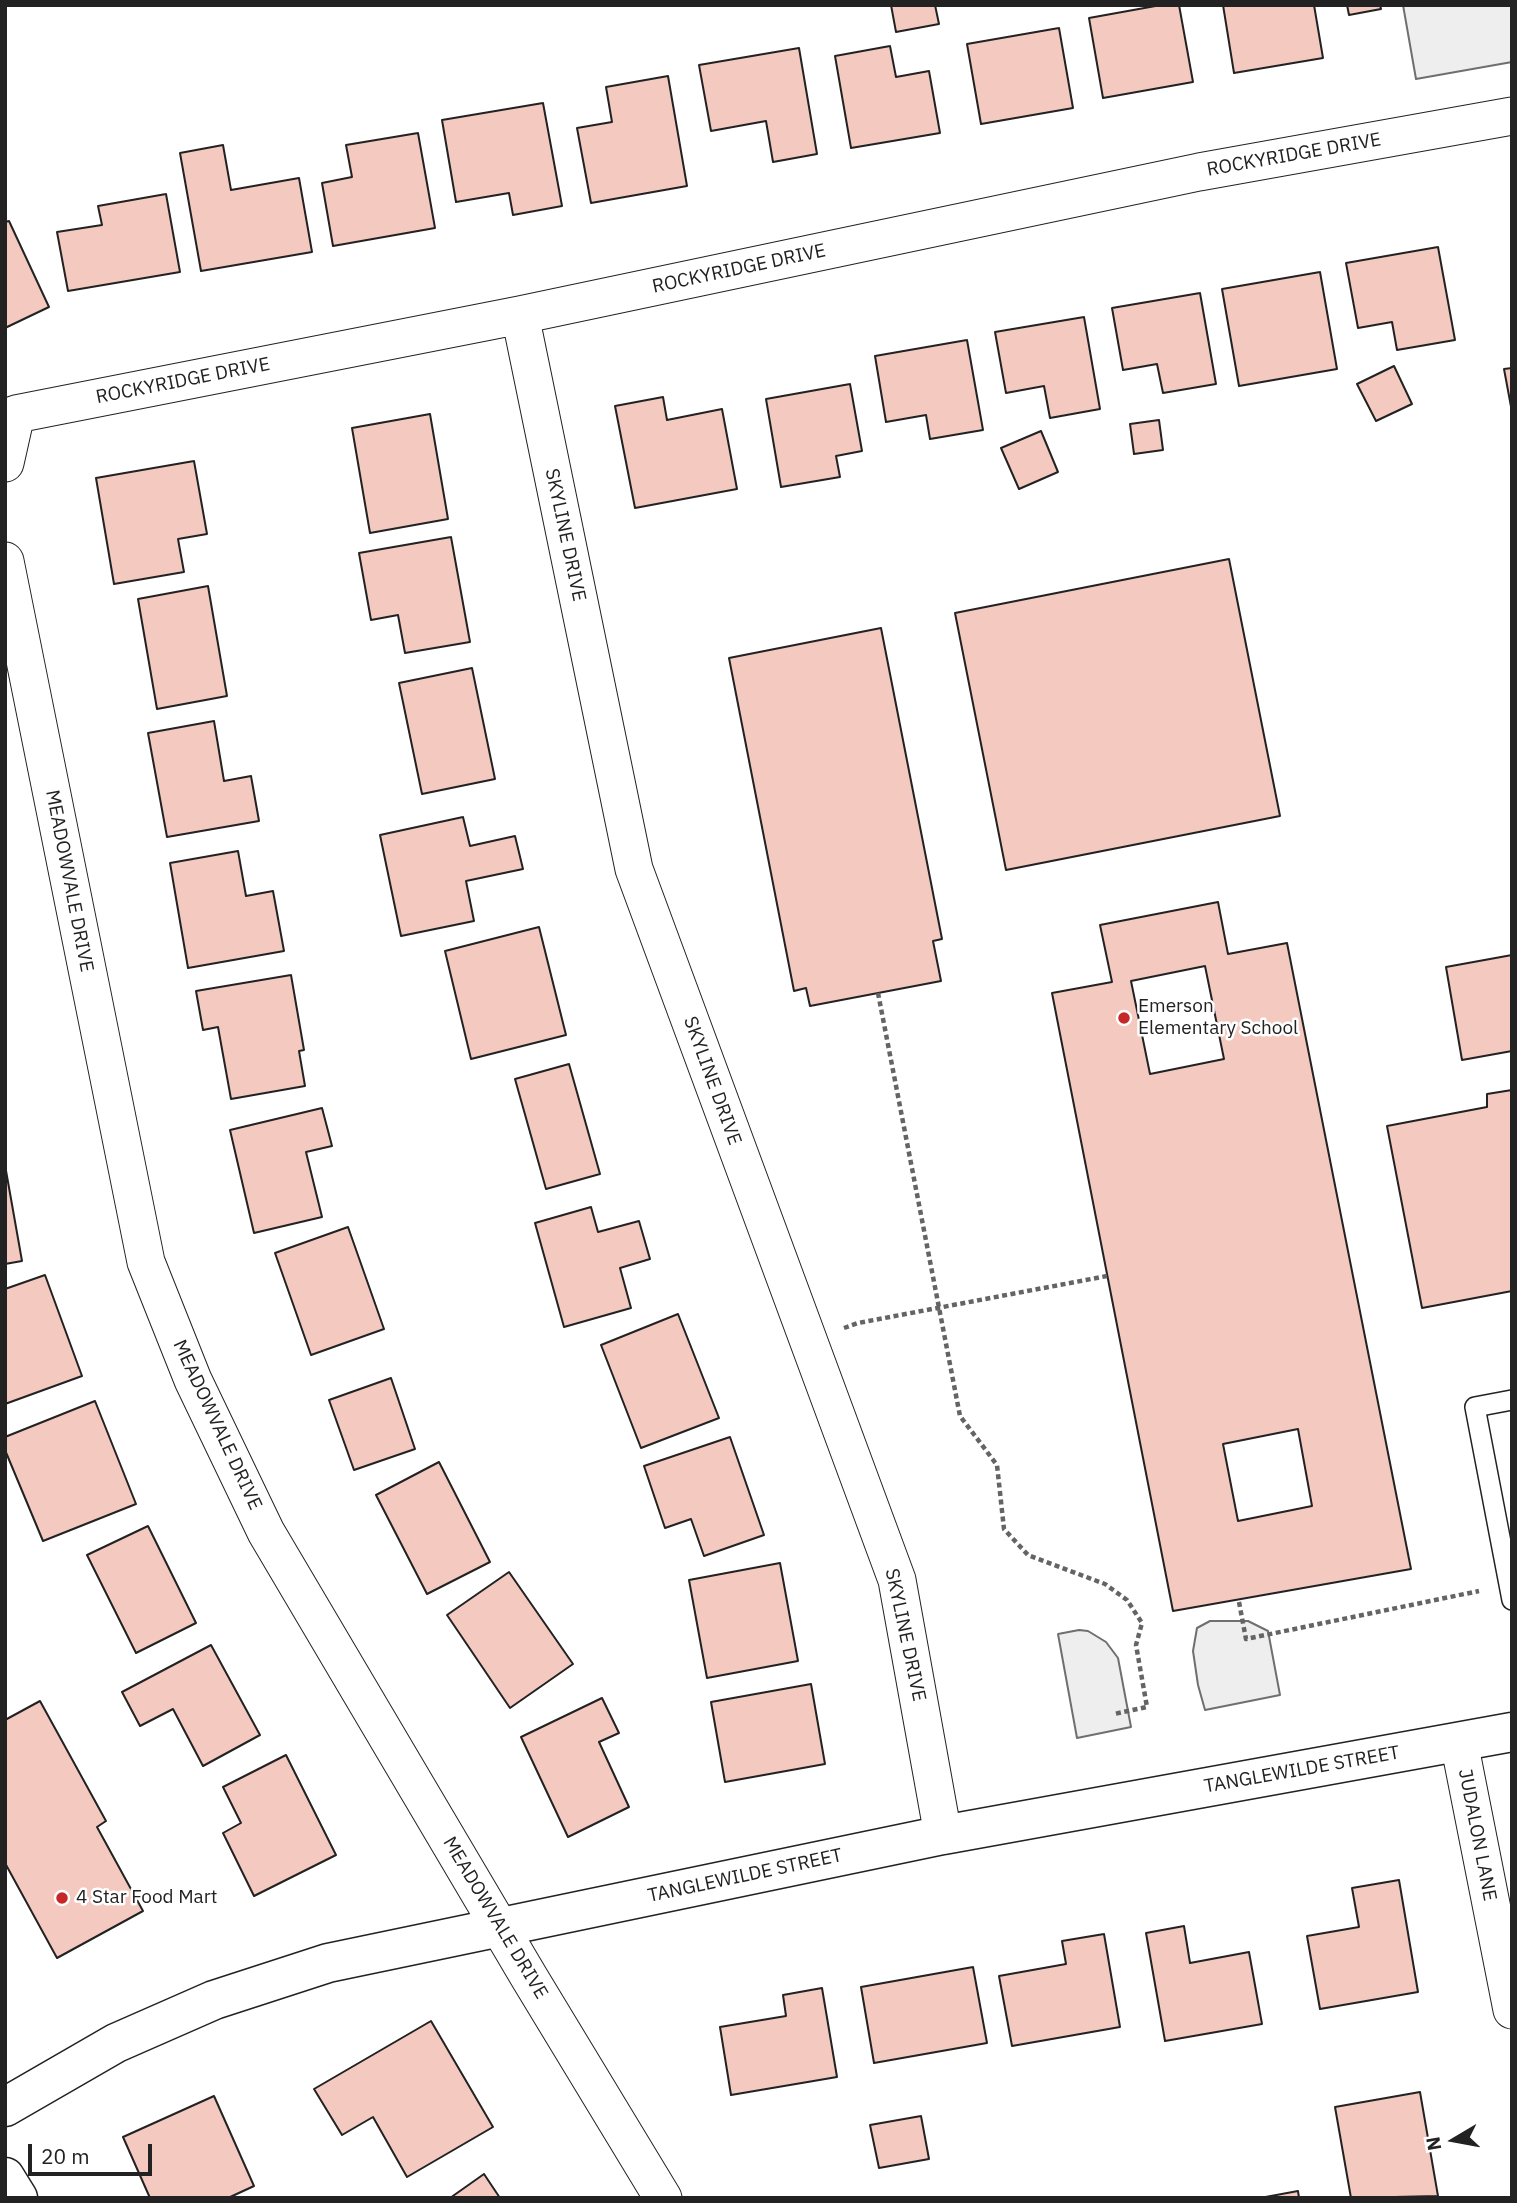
<!DOCTYPE html>
<html>
<head>
<meta charset="utf-8">
<style>
  body { margin:0 }
  #map { position:relative; width:1517px; height:2203px; overflow:hidden; background:#fff; font-family:"IBM Plex Sans",sans-serif }
  canvas { display:block }
  .frame { position:absolute; inset:0; border:7px solid #222; pointer-events:none }
  .north { position:absolute; left:1419px; top:2105px; width:70px; height:70px; -webkit-text-stroke:5px #fff; paint-order:stroke; rotate:260deg; font-size:19px; font-weight:700; line-height:28px; text-align:center; color:#222 }
  .north::after { content:''; display:block; margin:auto; width:24px; height:32px; background:#222; clip-path:polygon(50% 0,100% 100%,50% 72%,0 100%) }
  .scale { position:absolute; left:28px; top:2144px; width:124px; height:32px; box-sizing:border-box; border:4px solid #222; border-top:0; padding-left:9px; font-size:21px; line-height:24px; white-space:nowrap; color:#222; -webkit-text-stroke:5px #fff; paint-order:stroke }
</style>
</head>
<body>
<div id="map">
<canvas width="1517" height="2203"></canvas>
<div class="frame"></div>
<div class="north">N</div>
<div class="scale">20 m</div>
</div>
<script>
const ctx = document.querySelector('canvas').getContext('2d');
ctx.lineJoin = 'round';
function fill(path, color) { ctx.fillStyle = color; ctx.fill(path, 'evenodd'); }
const poly = rows => new Path2D(rows.map(r => 'M' + r).join(''));
function stroke(path, color, width, dash) { ctx.strokeStyle = color; ctx.lineWidth = width; ctx.lineCap = dash ? 'butt' : 'round'; ctx.setLineDash(dash || []); ctx.stroke(path); }
function drawText(font, color, halo, rows, align = 'center') {
  ctx.font = font + ' "IBM Plex Sans",sans-serif'; ctx.lineWidth = 5; ctx.setLineDash([]); ctx.textBaseline = 'middle'; ctx.strokeStyle = halo; ctx.fillStyle = color; for (const [text, x, y, turn = 0] of rows) {
    ctx.save(); ctx.translate(x, y); ctx.rotate((+turn || 0) * Math.PI / 180); ctx.textAlign = isNaN(turn) ? turn : align; if (halo) ctx.strokeText(text, 0, 0); ctx.fillText(text, 0, 0); ctx.restore();
  }
}
const green = poly([
  [1403,5,1512,5,1512,62,1416,79,1403,5],
  [1210,1621,1248,1621,1268,1631,1280,1695,1205,1710,1198,1685,1193,1651,1197,1628,1210,1621],
  [1079,1630,1088,1631,1106,1642,1118,1658,1131,1727,1077,1738,1058,1634,1079,1630]
]);
const building = poly([
  [891,5,935,5,939,24,896,32,891,5],
  [1161,5,1179,5,1193,82,1103,98,1089,18,1161,5],
  [1223,5,1314,5,1323,58,1234,73,1223,5],
  [1347,5,1380,5,1381,9,1349,15,1347,5],
  [1059,28,1073,108,981,124,967,44,1059,28],
  [890,46,896,77,929,71,940,133,851,148,835,56,890,46],
  [799,48,817,154,773,162,766,121,711,131,699,65,799,48],
  [668,76,687,186,591,203,577,128,612,122,606,87,668,76],
  [543,103,562,206,513,215,509,193,456,202,442,120,543,103],
  [418,133,435,228,333,246,322,183,352,177,346,145,418,133],
  [223,145,231,190,299,178,312,252,201,271,180,153,223,145],
  [166,194,180,272,68,291,57,232,102,225,98,206,166,194],
  [9,221,49,307,5,328,5,222,9,221],
  [1438,247,1455,340,1397,350,1392,322,1358,328,1346,263,1438,247],
  [1320,272,1337,369,1239,386,1222,289,1320,272],
  [1200,293,1216,384,1163,393,1157,364,1123,370,1112,308,1200,293],
  [1084,317,1100,409,1050,418,1044,386,1006,393,995,332,1084,317],
  [967,340,983,430,930,439,926,415,886,422,875,356,967,340],
  [1394,366,1412,404,1376,421,1357,384,1394,366],
  [1512,368,1512,412,1504,369,1512,368],
  [850,384,862,451,836,456,840,477,781,487,766,399,850,384],
  [663,397,667,420,722,409,737,489,635,508,615,406,663,397],
  [430,414,448,519,370,533,352,428,430,414],
  [1159,420,1163,450,1134,454,1130,424,1159,420],
  [1041,431,1058,472,1019,489,1001,448,1041,431],
  [194,461,207,534,178,539,184,572,114,584,96,478,194,461],
  [451,537,470,642,405,653,398,615,371,620,359,553,451,537],
  [1229,559,1280,816,1006,870,955,613,1229,559],
  [208,586,227,696,157,709,138,599,208,586],
  [881,628,942,939,933,941,941,981,810,1006,806,988,794,991,729,658,881,628],
  [472,668,495,779,422,794,399,683,472,668],
  [214,721,224,781,251,776,259,821,167,837,148,733,214,721],
  [463,817,470,846,515,836,523,869,466,881,474,921,401,936,380,835,463,817],
  [238,851,246,896,273,891,284,951,188,968,170,863,238,851],
  [1218,902,1228,954,1287,943,1411,1569,1173,1611,1052,993,1112,982,1100,925,1218,902],
  [1205,966,1224,1059,1150,1074,1131,981,1205,966],
  [1298,1429,1312,1506,1238,1521,1223,1444,1298,1429],
  [539,927,566,1035,471,1059,445,951,539,927],
  [1512,955,1512,1051,1462,1060,1446,967,1512,955],
  [291,975,304,1050,299,1051,305,1086,231,1099,218,1027,203,1030,196,991,291,975],
  [569,1064,600,1174,546,1189,515,1079,569,1064],
  [1512,1090,1512,1291,1422,1308,1387,1126,1487,1107,1487,1094,1512,1090],
  [322,1108,332,1146,306,1152,322,1217,254,1233,230,1130,322,1108],
  [5,1165,22,1261,5,1264,5,1165],
  [591,1207,598,1232,639,1221,650,1259,620,1268,631,1308,564,1327,535,1223,591,1207],
  [348,1227,384,1329,311,1355,275,1253,348,1227],
  [45,1275,82,1376,5,1404,5,1289,45,1275],
  [678,1314,719,1418,641,1448,601,1345,678,1314],
  [391,1378,415,1449,354,1470,329,1400,391,1378],
  [95,1401,136,1504,43,1541,5,1450,5,1437,95,1401],
  [730,1437,764,1535,704,1556,691,1519,665,1528,644,1466,730,1437],
  [439,1462,490,1562,427,1594,376,1495,439,1462],
  [148,1526,196,1623,136,1653,87,1555,148,1526],
  [780,1563,798,1661,707,1678,689,1580,780,1563],
  [509,1572,573,1664,510,1708,447,1615,509,1572],
  [211,1645,260,1735,203,1766,173,1709,140,1726,122,1692,211,1645],
  [811,1684,825,1764,725,1782,711,1702,811,1684],
  [602,1698,619,1733,599,1742,629,1807,568,1837,521,1737,602,1698],
  [40,1701,106,1821,97,1827,143,1911,57,1958,5,1863,5,1720,40,1701],
  [286,1755,336,1855,254,1896,223,1833,241,1823,223,1787,286,1755],
  [1399,1880,1418,1992,1320,2009,1307,1936,1359,1927,1352,1888,1399,1880],
  [1184,1926,1190,1963,1249,1952,1262,2024,1165,2041,1146,1933,1184,1926],
  [1104,1934,1120,2027,1012,2046,999,1976,1066,1964,1062,1941,1104,1934],
  [973,1967,987,2043,874,2063,861,1987,973,1967],
  [822,1988,837,2077,731,2095,720,2027,786,2016,783,1995,822,1988],
  [431,2021,493,2127,407,2177,373,2117,342,2135,314,2089,431,2021],
  [1420,2092,1438,2196,1351,2198,1335,2107,1420,2092],
  [214,2096,254,2186,228,2198,150,2198,123,2137,214,2096],
  [921,2116,929,2159,879,2168,870,2125,921,2116],
  [484,2174,500,2198,450,2198,484,2174],
  [1298,2191,1299,2198,1260,2198,1298,2191]
]);
const path = poly([
  [878,993,960,1416,997,1465,1004,1529,1028,1555,1105,1584,1127,1600,1142,1623,1136,1645,1147,1707,1114,1714],
  [844,1328,858,1323,1107,1276],
  [1239,1602,1246,1639,1479,1591]
]);
const service = poly([
  [1512,1400,1475,1407,1512,1600]
]);
const minor = poly([
  [520,315,634,869,897,1580,943,1835],
  [5,463,16,414,520,315,1199,172,1512,116],
  [5,561,146,1262,193,1380,266,1532,529,1977,663,2198],
  [1459,1742,1512,2010]
]);
const tertiary = poly([
  [5,2107,116,2043,214,2000,328,1963,943,1835,1512,1732]
]);
const secondary = poly([
  [5,2177,18,2198]
]);
const markers = [
  [1124,1018,7,"#c62828"],
  [62,1898,7,"#c62828"]
];
const streetNames = [
  ["ROCKYRIDGE DRIVE",1294,155,-10],
  ["ROCKYRIDGE DRIVE",739,269,-12],
  ["ROCKYRIDGE DRIVE",183,381,-11],
  ["SKYLINE DRIVE",565,535,78],
  ["MEADOWVALE DRIVE",69,881,79],
  ["SKYLINE DRIVE",712,1081,70],
  ["MEADOWVALE DRIVE",217,1425,65],
  ["SKYLINE DRIVE",905,1635,78],
  ["TANGLEWILDE STREET",1302,1770,-10],
  ["JUDALON LANE",1477,1835,79],
  ["TANGLEWILDE STREET",745,1876,-12],
  ["MEADOWVALE DRIVE",495,1918,59]
];
const poiNames = [
  ["Emerson",1138,1007],
  ["Elementary School",1138,1029],
  ["4 Star Food Mart",76,1898]
];
fill(green, '#eee');
stroke(green, '#6f6f6f', 2);
fill(building, '#f3c9c0');
stroke(building, '#222', 2);
stroke(service, '#222', 22);
stroke(minor, '#222', 39);
stroke(tertiary, '#222', 41);
stroke(secondary, '#222', 41);
stroke(path, '#646464', 4.5, [5, 3.5]);
stroke(service, '#fff', 19);
stroke(minor, '#fff', 37);
stroke(tertiary, '#fff', 38);
stroke(secondary, '#fff', 38);
for (const [x, y, r, color] of markers) { const dot = new Path2D(); dot.arc(x, y, r, 0, 2 * Math.PI); ctx.fillStyle = color; ctx.fill(dot); stroke(dot, '#fff', 2.5); }
drawText('19px', '#222', '#fff', streetNames);
drawText('19px', '#222', '#fff', poiNames, 'left');
</script>
</body>
</html>
